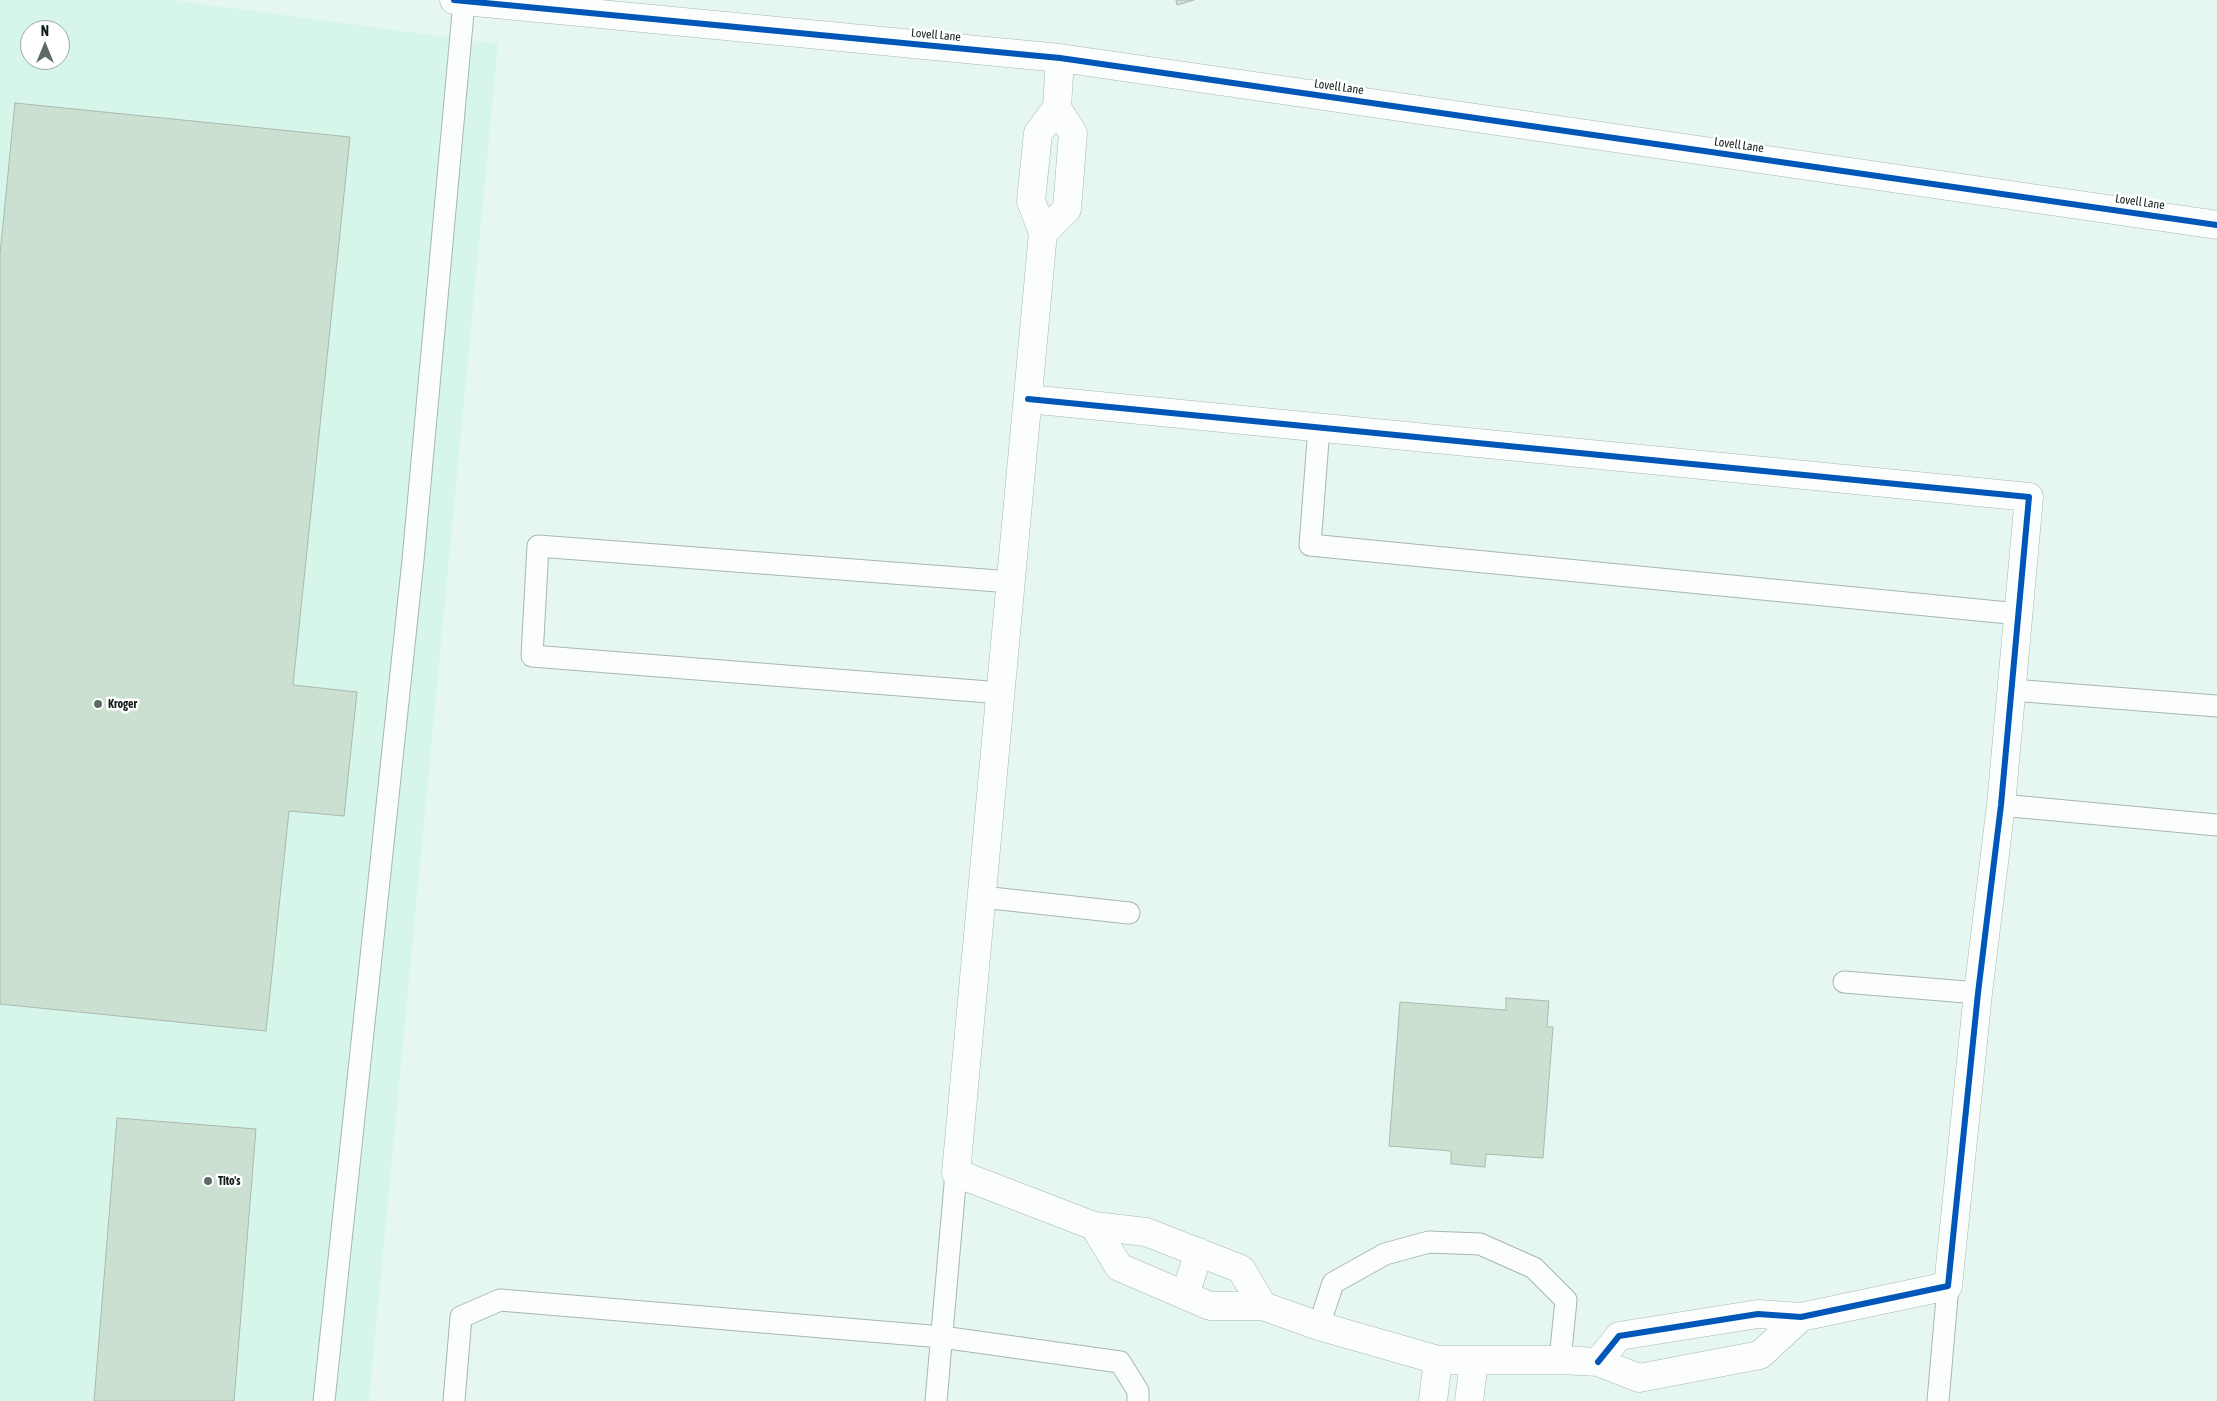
<!DOCTYPE html>
<html>
<head>
<meta charset="utf-8">
<style>
  body { margin:0 }
  #map { position:relative; width:2217px; height:1401px; overflow:hidden; background:#e5f7f0; font-family:"Asap Condensed",sans-serif }
  canvas { display:block }
  .north { position:absolute; left:20px; top:20px; width:50px; height:50px; box-sizing:border-box; background:#fff; border:1px solid #a0a5a3; border-radius:50%; rotate:0deg; font-size:14px; font-weight:700; line-height:20px; text-align:center; color:#121f1a }
  .north::after { content:''; display:block; margin:auto; width:18px; height:22px; background:#5c6b65; clip-path:polygon(50% 0,100% 100%,50% 72%,0 100%) }
</style>
</head>
<body>
<div id="map">
<canvas width="2217" height="1401"></canvas>
<div class="north">N</div>
</div>
<script>
const ctx = document.querySelector('canvas').getContext('2d');
ctx.lineJoin = 'round';
function fill(path, color) { ctx.fillStyle = color; ctx.fill(path, 'evenodd'); }
const poly = rows => new Path2D(rows.map(r => 'M' + r).join(''));
function stroke(path, color, width, dash) { ctx.strokeStyle = color; ctx.lineWidth = width; ctx.lineCap = dash ? 'butt' : 'round'; ctx.setLineDash(dash || []); ctx.stroke(path); }
function drawText(font, color, halo, rows, align = 'center') {
  ctx.font = font + ' "Asap Condensed",sans-serif'; ctx.lineWidth = 5; ctx.setLineDash([]); ctx.textBaseline = 'middle'; ctx.strokeStyle = halo; ctx.fillStyle = color; for (const [text, x, y, turn = 0] of rows) {
    ctx.save(); ctx.translate(x, y); ctx.rotate((+turn || 0) * Math.PI / 180); ctx.textAlign = isNaN(turn) ? turn : align; if (halo) ctx.strokeText(text, 0, 0); ctx.fillText(text, 0, 0); ctx.restore();
  }
}
const built = poly([
  [0,0,173,0,498,44,369,1401,0,1401],
  [30,30,60,30,60,60,30,60]
]);
const building = poly([
  [1176,0,1194,0,1177,5,1176,0],
  [15,103,350,137,293,685,357,692,344,816,289,811,266,1031,0,1004,0,254,15,103],
  [1506,998,1549,1001,1547,1027,1553,1027,1543,1158,1486,1154,1485,1167,1451,1164,1451,1151,1389,1146,1400,1002,1506,1010,1506,998],
  [117,1118,256,1129,234,1401,94,1401,117,1118]
]);
const lane = poly([
  [1319,427,1310,545,2019,614],
  [2012,690,2217,706],
  [1001,693,532,656,538,546,1011,582],
  [2001,805,2217,825],
  [982,897,1129,913],
  [1844,982,1978,993],
  [1319,1326,1333,1283,1385,1254,1429,1242,1480,1244,1534,1268,1566,1300,1560,1360],
  [324,1401,413,560,464,2],
  [454,1401,461,1317,500,1300,942,1337,1120,1362,1138,1391,1138,1401],
  [936,1401,956,1173],
  [1938,1401,1948,1286]
]);
const street = poly([
  [454,0,1060,58,2217,225],
  [1057,108,1038,133,1031,201,1043,233,956,1173,1094,1226,1146,1232,1241,1269,1263,1306],
  [1043,233,1067,209,1073,133,1057,108,1060,58],
  [1028,399,2029,497,2001,805,1978,993,1948,1286,1801,1317,1758,1314,1619,1336,1598,1362],
  [1094,1226,1119,1267,1210,1306,1263,1306,1319,1326,1438,1360,1560,1360,1598,1362,1639,1378,1760,1355,1801,1317],
  [1185,1295,1199,1252],
  [1433,1401,1438,1360],
  [1469,1401,1474,1362]
]);
const cycleway = poly([
  [454,0,1060,58,2217,225],
  [1028,399,2029,497,2001,805,1978,993,1948,1286,1801,1317,1758,1314,1619,1336,1598,1362]
]);
const markers = [
  [98,704,5,"#5c6b65"],
  [208,1181,5,"#5c6b65"]
];
const streetNames = [
  ["Lovell Lane",936,35,5],
  ["Lovell Lane",1339,87,8],
  ["Lovell Lane",1739,145,8],
  ["Lovell Lane",2140,202,8]
];
const poiNames = [
  ["Kroger",108,704],
  ["Tito's",218,1181]
];
fill(built, '#d6f6ea');
fill(building, '#cce0d1');
stroke(building, '#acb8b1', 1);
stroke(lane, '#a8b6b1', 23);
stroke(street, '#a8b6b1', 29);
stroke(lane, '#fbfefd', 21);
stroke(street, '#fbfefd', 28);
stroke(cycleway, '#0057b8', 6);
for (const [x, y, r, color] of markers) { const dot = new Path2D(); dot.arc(x, y, r, 0, 2 * Math.PI); ctx.fillStyle = color; ctx.fill(dot); stroke(dot, '#fff', 2); }
drawText('12px', '#121f1a', '#fff', streetNames);
drawText('bold 12px', '#121f1a', '#fff', poiNames, 'left');
</script>
</body>
</html>
